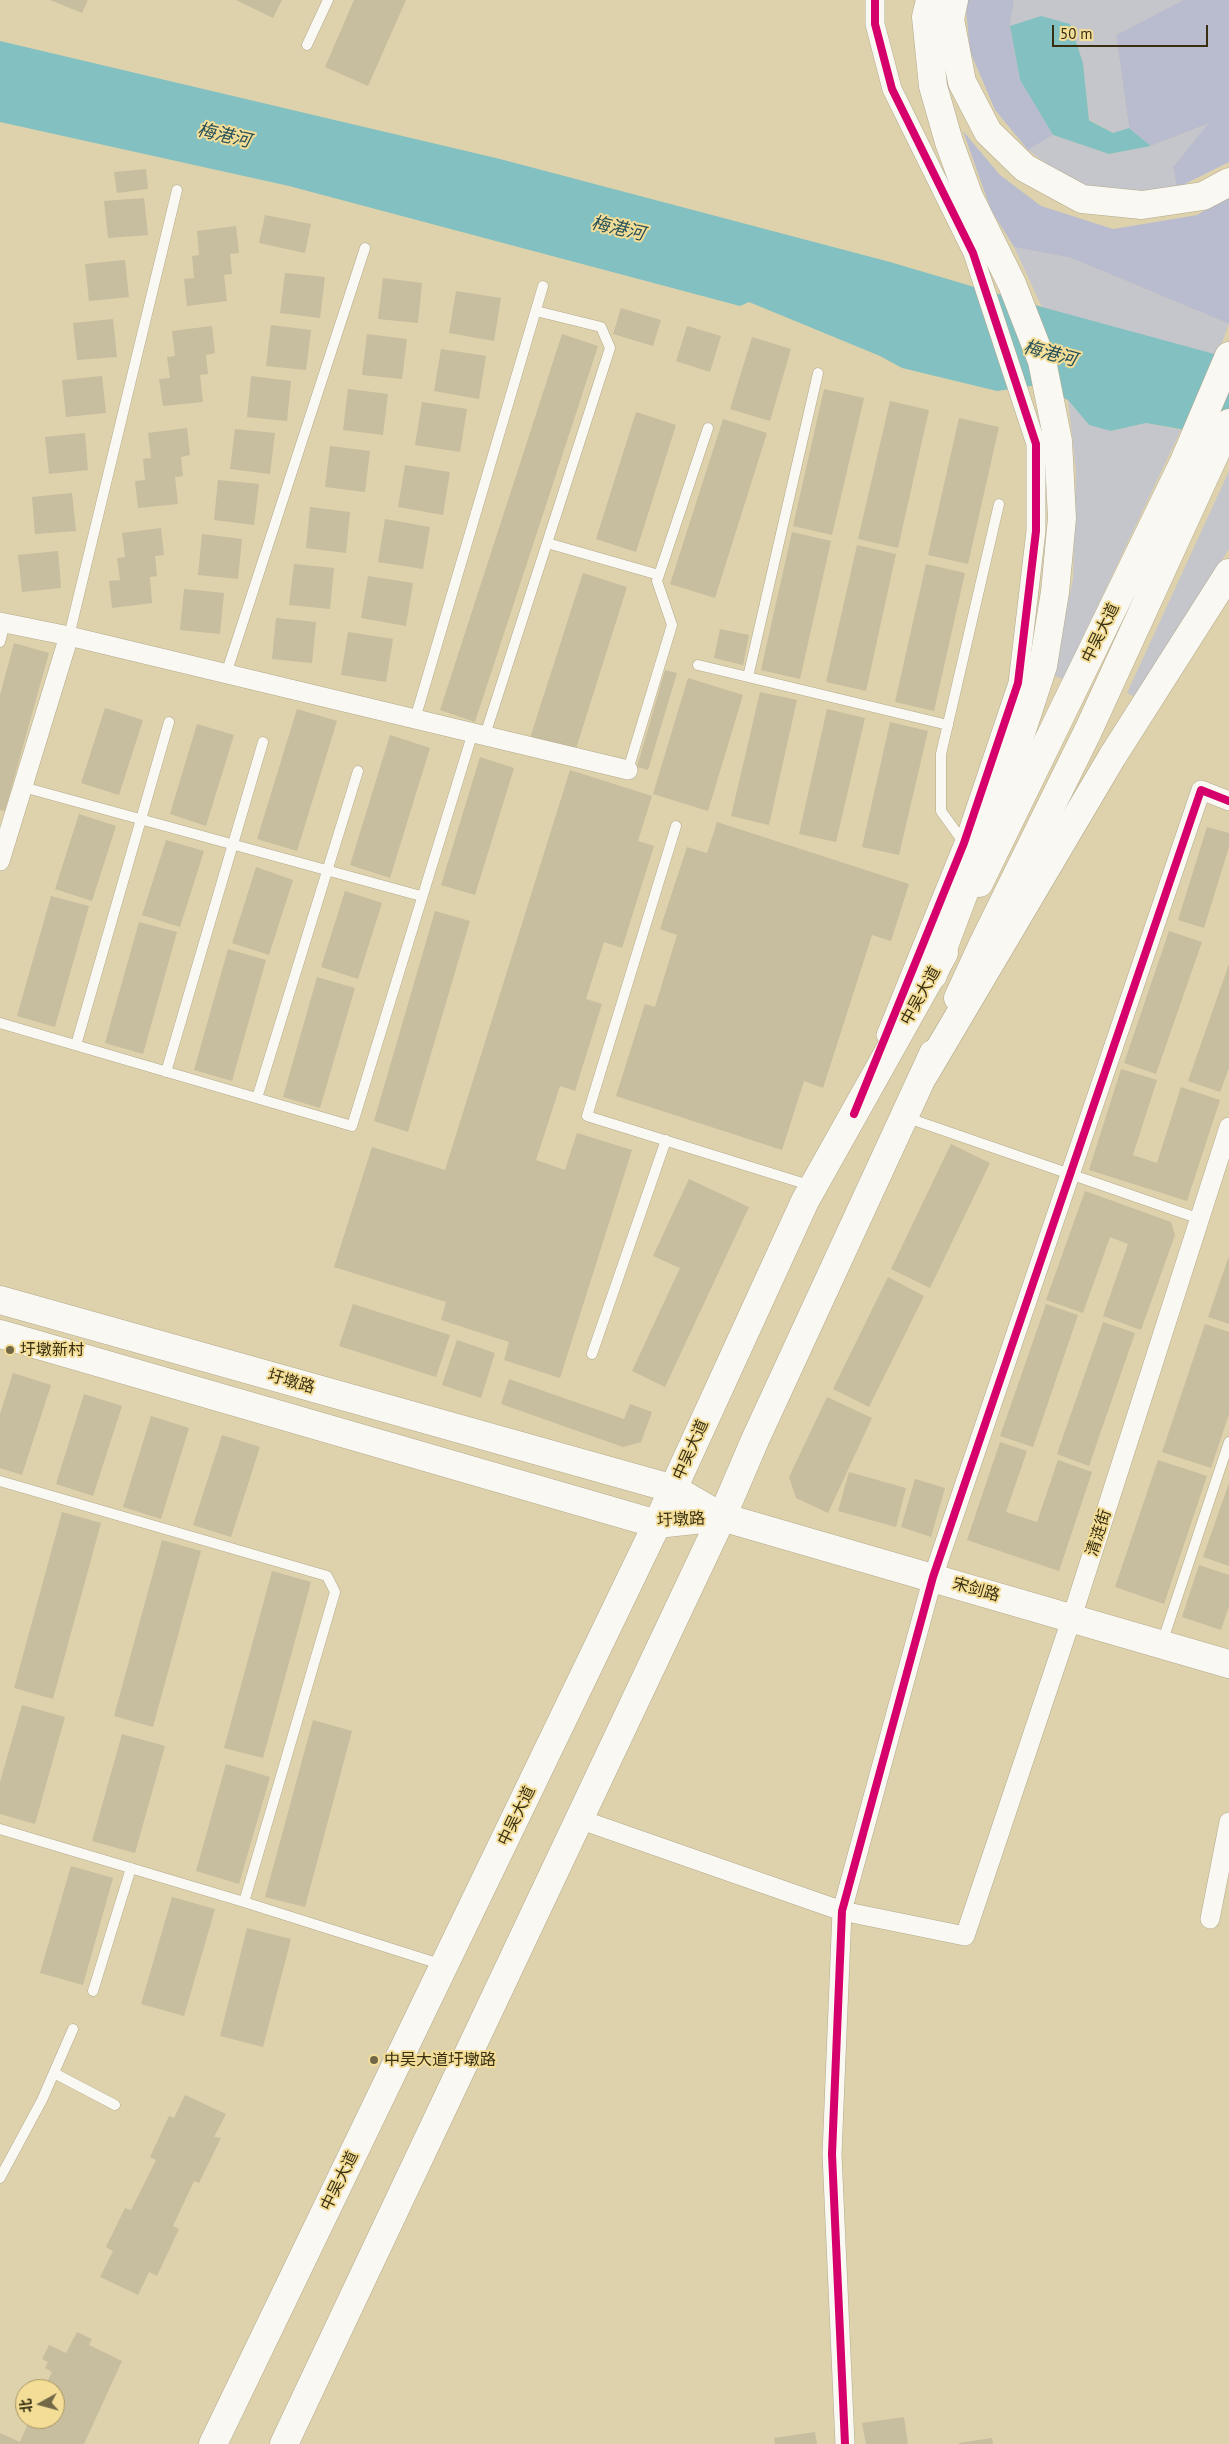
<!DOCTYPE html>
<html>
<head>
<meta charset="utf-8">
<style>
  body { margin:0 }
  #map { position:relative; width:1229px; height:2444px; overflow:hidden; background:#ded2ac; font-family:"PT Sans","Noto Sans SC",sans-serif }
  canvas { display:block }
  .north { position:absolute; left:15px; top:2379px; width:50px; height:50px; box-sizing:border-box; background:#f3dd97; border:1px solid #a89762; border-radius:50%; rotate:263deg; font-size:14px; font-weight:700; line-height:20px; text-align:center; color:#382f12 }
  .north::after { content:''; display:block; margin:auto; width:18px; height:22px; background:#726848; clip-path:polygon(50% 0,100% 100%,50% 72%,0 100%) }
  .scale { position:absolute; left:1052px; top:25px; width:156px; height:22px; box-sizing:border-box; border:2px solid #382f12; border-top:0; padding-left:6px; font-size:15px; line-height:18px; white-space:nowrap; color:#382f12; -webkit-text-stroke:4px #f3dd97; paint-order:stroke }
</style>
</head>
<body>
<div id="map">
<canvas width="1229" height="2444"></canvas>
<div class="north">北</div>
<div class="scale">50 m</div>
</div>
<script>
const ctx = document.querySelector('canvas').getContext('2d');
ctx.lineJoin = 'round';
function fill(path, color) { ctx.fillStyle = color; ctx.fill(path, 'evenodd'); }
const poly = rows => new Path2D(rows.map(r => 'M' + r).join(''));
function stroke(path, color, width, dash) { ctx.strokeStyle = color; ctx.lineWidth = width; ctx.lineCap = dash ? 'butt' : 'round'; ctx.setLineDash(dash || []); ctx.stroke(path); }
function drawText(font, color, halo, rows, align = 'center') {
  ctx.font = font + ' "PT Sans","Noto Sans SC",sans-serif'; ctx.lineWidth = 4; ctx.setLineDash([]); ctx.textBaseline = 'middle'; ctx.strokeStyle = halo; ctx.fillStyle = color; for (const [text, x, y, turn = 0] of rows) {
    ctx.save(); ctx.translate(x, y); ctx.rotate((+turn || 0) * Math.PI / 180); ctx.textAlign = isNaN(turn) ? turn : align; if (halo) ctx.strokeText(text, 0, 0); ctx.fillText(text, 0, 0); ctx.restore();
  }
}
const green = poly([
  [1014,0,1183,0,1116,35,1129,128,1113,133,1089,119,1083,63,1010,26],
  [1209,124,1173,167,1177,188,1122,194,1068,180,1028,150,1053,135,1109,154,1151,146],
  [1014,247,1071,258,1229,324,1217,356,1042,307],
  [1068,400,1089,425,1112,431,1146,423,1181,430,1063,679,1052,675,1073,579,1076,471],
  [1229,471,1229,549,1135,697,1127,693]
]);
const forest = poly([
  [965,0,1014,0,1010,26,1020,80,1053,135,1028,150,995,110,970,51],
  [1183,0,1229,0,1229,162,1177,188,1173,167,1208,124,1151,146,1129,128,1116,35],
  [963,131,1000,175,1041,206,1113,229,1197,215,1229,196,1229,324,1071,258,1014,247,991,210]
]);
const water = poly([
  [1041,16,1070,24,1083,63,1089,120,1113,133,1129,128,1151,146,1109,154,1053,135,1020,80,1010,26],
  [0,41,500,159,890,262,1042,307,1229,358,1229,438,1146,423,1111,431,1089,425,1068,400,1038,385,997,391,902,368,880,356,749,302,740,306,289,186,0,122]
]);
const building = poly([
  [50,0,88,0,82,13],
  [236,0,282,0,273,18],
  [354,0,406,0,368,86,325,67],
  [146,169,148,189,117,193,114,172],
  [144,198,148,235,108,238,104,201],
  [265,215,311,224,305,253,259,243],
  [236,226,239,253,230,254,232,274,224,275,227,301,187,306,184,279,194,278,192,256,199,255,197,231],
  [125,260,129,297,89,301,85,264],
  [285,273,325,277,320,318,280,313],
  [383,278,422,283,418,323,378,319],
  [456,291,501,298,494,341,449,333],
  [621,308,661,320,653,346,613,334],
  [113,319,117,357,77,360,73,323],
  [271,325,311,330,306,370,266,366],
  [212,326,215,353,206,355,208,374,200,375,203,402,163,406,159,379,170,378,167,357,175,356,172,331],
  [687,326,721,336,710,372,676,361],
  [367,334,407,339,402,379,362,375],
  [562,334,598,346,475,722,440,710],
  [752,337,791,349,770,421,730,409],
  [441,349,486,356,479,399,434,391],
  [102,376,106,413,66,417,62,380],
  [251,376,291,381,287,421,247,417],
  [348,389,388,394,383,435,343,430],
  [824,389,864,398,832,535,793,526],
  [890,401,929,410,898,548,858,539],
  [422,402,467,409,460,452,415,445],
  [636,412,676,425,636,552,596,539],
  [959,418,999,427,968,564,928,555],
  [723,419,767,433,715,598,670,584],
  [187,428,190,455,181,457,183,476,175,477,178,504,138,508,135,481,145,480,143,459,151,458,148,433],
  [235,429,275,433,270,474,230,469],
  [85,433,88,470,49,474,45,437],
  [330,446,370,451,365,492,325,487],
  [405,465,450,472,443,515,398,507],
  [218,480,259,484,254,525,214,520],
  [72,493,76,531,35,534,32,497],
  [310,507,350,512,346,553,306,548],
  [385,519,430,527,423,569,378,562],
  [161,528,164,555,155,556,157,576,150,577,152,603,112,608,109,581,120,580,117,558,125,557,122,533],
  [792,532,831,541,800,679,761,670],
  [202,534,242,539,238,579,198,575],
  [857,545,896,554,866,691,826,682],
  [58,551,61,588,22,592,18,555],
  [294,564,334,568,330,609,289,605],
  [926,564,965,573,934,711,895,702],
  [583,573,627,587,575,752,530,738],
  [368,576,413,583,406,626,361,618],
  [184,589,224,593,220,634,180,630],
  [276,618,316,622,312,663,272,659],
  [720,629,749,635,743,665,714,658],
  [348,632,393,639,386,682,341,675],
  [14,643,49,653,5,811,0,810,0,695],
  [665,670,677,673,648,770,637,767],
  [688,678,743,695,708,811,653,794],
  [760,692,797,700,769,825,731,816],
  [105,708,143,720,119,795,81,783],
  [297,709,337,721,297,851,257,839],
  [827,709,865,718,836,842,799,834],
  [890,722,928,731,899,855,862,847],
  [197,724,234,735,206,826,170,814],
  [390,735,430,748,390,878,350,865],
  [480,757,514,768,475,895,441,885],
  [570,770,652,796,638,841,654,846,622,948,604,942,586,999,602,1004,575,1091,560,1086,536,1160,565,1170,577,1133,632,1150,560,1378,504,1360,509,1342,441,1320,446,1302,334,1267,372,1147,445,1170],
  [79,814,116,826,92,901,55,889],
  [717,822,909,884,891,941,872,935,823,1088,804,1081,782,1150,616,1096,645,1004,655,1007,677,935,660,929,687,847,707,853],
  [1207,827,1229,833,1229,847,1204,928,1178,920],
  [166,840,204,851,180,927,142,915],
  [256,867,293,880,269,955,232,943],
  [345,891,382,903,358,979,321,967],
  [51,896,89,906,55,1027,17,1016],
  [435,911,470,921,408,1132,374,1121],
  [139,922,177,932,143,1054,105,1043],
  [1169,931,1202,942,1156,1074,1124,1063],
  [228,949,266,960,232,1081,194,1070],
  [1229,964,1229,1068,1220,1092,1188,1081],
  [317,977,355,988,320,1108,283,1097],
  [1121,1069,1157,1080,1133,1155,1157,1163,1181,1087,1220,1100,1187,1201,1089,1170],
  [951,1144,990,1163,930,1288,891,1269],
  [689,1179,749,1207,665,1387,632,1371,680,1268,653,1256],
  [1085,1191,1171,1222,1175,1235,1141,1330,1103,1316,1128,1244,1110,1237,1083,1313,1046,1300],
  [1229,1256,1229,1324,1208,1317],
  [888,1277,924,1296,869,1407,833,1389],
  [353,1304,450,1335,436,1377,339,1346],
  [1046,1304,1078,1315,1033,1447,1000,1436],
  [1103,1322,1135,1333,1089,1466,1057,1454],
  [1205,1324,1229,1332,1229,1414,1211,1468,1162,1452],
  [457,1340,495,1353,481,1398,442,1385],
  [13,1373,51,1385,22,1475,0,1468,0,1414],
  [509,1379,624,1419,630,1404,652,1412,641,1442,623,1447,501,1404],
  [84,1394,122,1406,93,1496,56,1484],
  [827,1397,872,1418,828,1513,796,1498,789,1477],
  [151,1416,189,1428,161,1519,123,1507],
  [222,1435,260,1447,231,1537,193,1525],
  [1000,1442,1027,1451,1006,1512,1037,1522,1058,1460,1092,1472,1059,1571,967,1540],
  [1158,1460,1207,1476,1164,1604,1115,1587],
  [849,1472,906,1488,896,1527,838,1511],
  [915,1479,945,1488,931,1537,901,1527],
  [1229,1483,1229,1566,1203,1557],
  [62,1512,101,1523,53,1699,14,1688],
  [162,1540,201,1551,153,1727,114,1716],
  [1199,1565,1229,1575,1229,1606,1221,1630,1182,1617],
  [272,1571,311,1582,263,1758,224,1748],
  [22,1705,65,1717,35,1824,0,1814,0,1782],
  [313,1720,352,1731,305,1907,265,1897],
  [122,1734,165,1746,135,1853,92,1841],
  [226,1764,270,1777,239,1884,196,1871],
  [71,1866,113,1878,83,1985,40,1973],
  [172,1897,215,1909,184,2016,141,2004],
  [247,1928,291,1939,263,2047,220,2036],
  [185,2095,226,2114,214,2137,221,2138,199,2183,194,2181,173,2226,179,2229,157,2276,149,2272,138,2295,100,2277,113,2251,106,2247,125,2208,131,2210,156,2160,150,2157,169,2116,174,2118],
  [77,2332,92,2339,89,2345,122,2361,84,2444,0,2444,0,2433,20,2442,30,2419,55,2419,55,2389,44,2389,52,2372,45,2368,48,2362,42,2359,49,2345,66,2353],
  [904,2417,908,2444,866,2444,862,2423],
  [815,2432,817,2444,775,2444,774,2438],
  [992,2438,993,2444,959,2444,959,2443]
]);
const service = poly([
  [307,45,328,0],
  [547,543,659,575],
  [69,636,177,190],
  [0,642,5,623],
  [698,665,948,725],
  [226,674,365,248],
  [748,677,818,373],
  [415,719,543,286],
  [485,735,610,348,601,327,536,311],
  [628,770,672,625,657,581,708,428],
  [23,787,421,896],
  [676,826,587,1116,812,1186],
  [964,843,941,811,941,754,999,504],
  [0,1023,352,1126,473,732],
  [76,1045,169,722],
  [166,1072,263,742],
  [257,1098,358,771],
  [905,1117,1200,1219],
  [592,1354,666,1140],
  [0,1481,327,1576,335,1592,244,1902],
  [1162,1643,1229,1442],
  [0,1829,244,1902,443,1965],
  [93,1991,131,1868],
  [54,2073,115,2105],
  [0,2178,42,2100,73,2029]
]);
const minor = poly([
  [875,0,875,24,892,89,973,253,1036,444,1036,531,1018,683,964,843,886,1035],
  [0,622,69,636,628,770],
  [0,861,69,636],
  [579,1819,842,1911,965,1936,1072,1617,1229,1127],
  [1210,1919,1229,1822],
  [845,2444,832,2154,842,1911,933,1577,1201,790,1229,801]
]);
const secondary = poly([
  [0,1300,674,1489,722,1517,1229,1664],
  [0,1334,657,1524,722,1517]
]);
const primary = poly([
  [979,883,1183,464,1229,356],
  [958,998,982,946,1088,731,1229,423],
  [213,2444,657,1524,805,1201,944,953],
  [284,2444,722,1517,755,1440,933,1054]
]);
const motorway = poly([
  [930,0,926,17,933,86,949,142,969,197,1012,284,1042,361,1058,441,1062,518,1055,592,1043,666,999,800,933,975],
  [954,0,950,19,962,82,988,132,1025,168,1082,199,1142,205,1203,196,1229,182],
  [924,1075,1112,757,1229,573]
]);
const cycleway = poly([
  [854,1114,964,843,1018,683,1036,531,1036,444,973,253,892,89,875,24,875,0],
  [845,2444,832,2154,842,1911,933,1577,1201,790,1229,801]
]);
const markers = [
  [10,1350,5,"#726848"],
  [374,2060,5,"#726848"]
];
const streetNames = [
  ["中吴大道",1101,633,-64],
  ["中吴大道",921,996,-61],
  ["圩墩路",291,1382,16],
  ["中吴大道",691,1450,-66],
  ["圩墩路",681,1520,-3],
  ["清涟街",1099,1533,-72],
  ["宋剑路",976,1590,16],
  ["中吴大道",517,1816,-64],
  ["中吴大道",340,2181,-64]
];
const poiNames = [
  ["圩墩新村",20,1350],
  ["中吴大道圩墩路",384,2060]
];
const waterNames = [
  ["梅港河",224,136,13],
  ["梅港河",618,229,13],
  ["梅港河",1050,354,15]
];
fill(green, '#c5c6cc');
fill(forest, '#b9bcce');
fill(water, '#82c0c2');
fill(building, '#c7bd9f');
stroke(service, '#b3a98b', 11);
stroke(minor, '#b3a98b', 20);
stroke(secondary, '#b3a98b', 29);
stroke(primary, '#b3a98b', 29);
stroke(motorway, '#b3a98b', 29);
stroke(service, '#faf8f3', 10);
stroke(minor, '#faf8f3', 19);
stroke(secondary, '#faf8f3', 28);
stroke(primary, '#faf8f3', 28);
stroke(motorway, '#faf8f3', 28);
stroke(cycleway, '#d6006c', 8);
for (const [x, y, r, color] of markers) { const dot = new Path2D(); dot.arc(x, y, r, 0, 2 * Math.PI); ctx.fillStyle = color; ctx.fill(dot); stroke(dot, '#f3dd97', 2); }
drawText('16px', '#382f12', '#f3dd97', streetNames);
drawText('16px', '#382f12', '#f3dd97', poiNames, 'left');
drawText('italic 18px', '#265059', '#f3dd97', waterNames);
</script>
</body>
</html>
